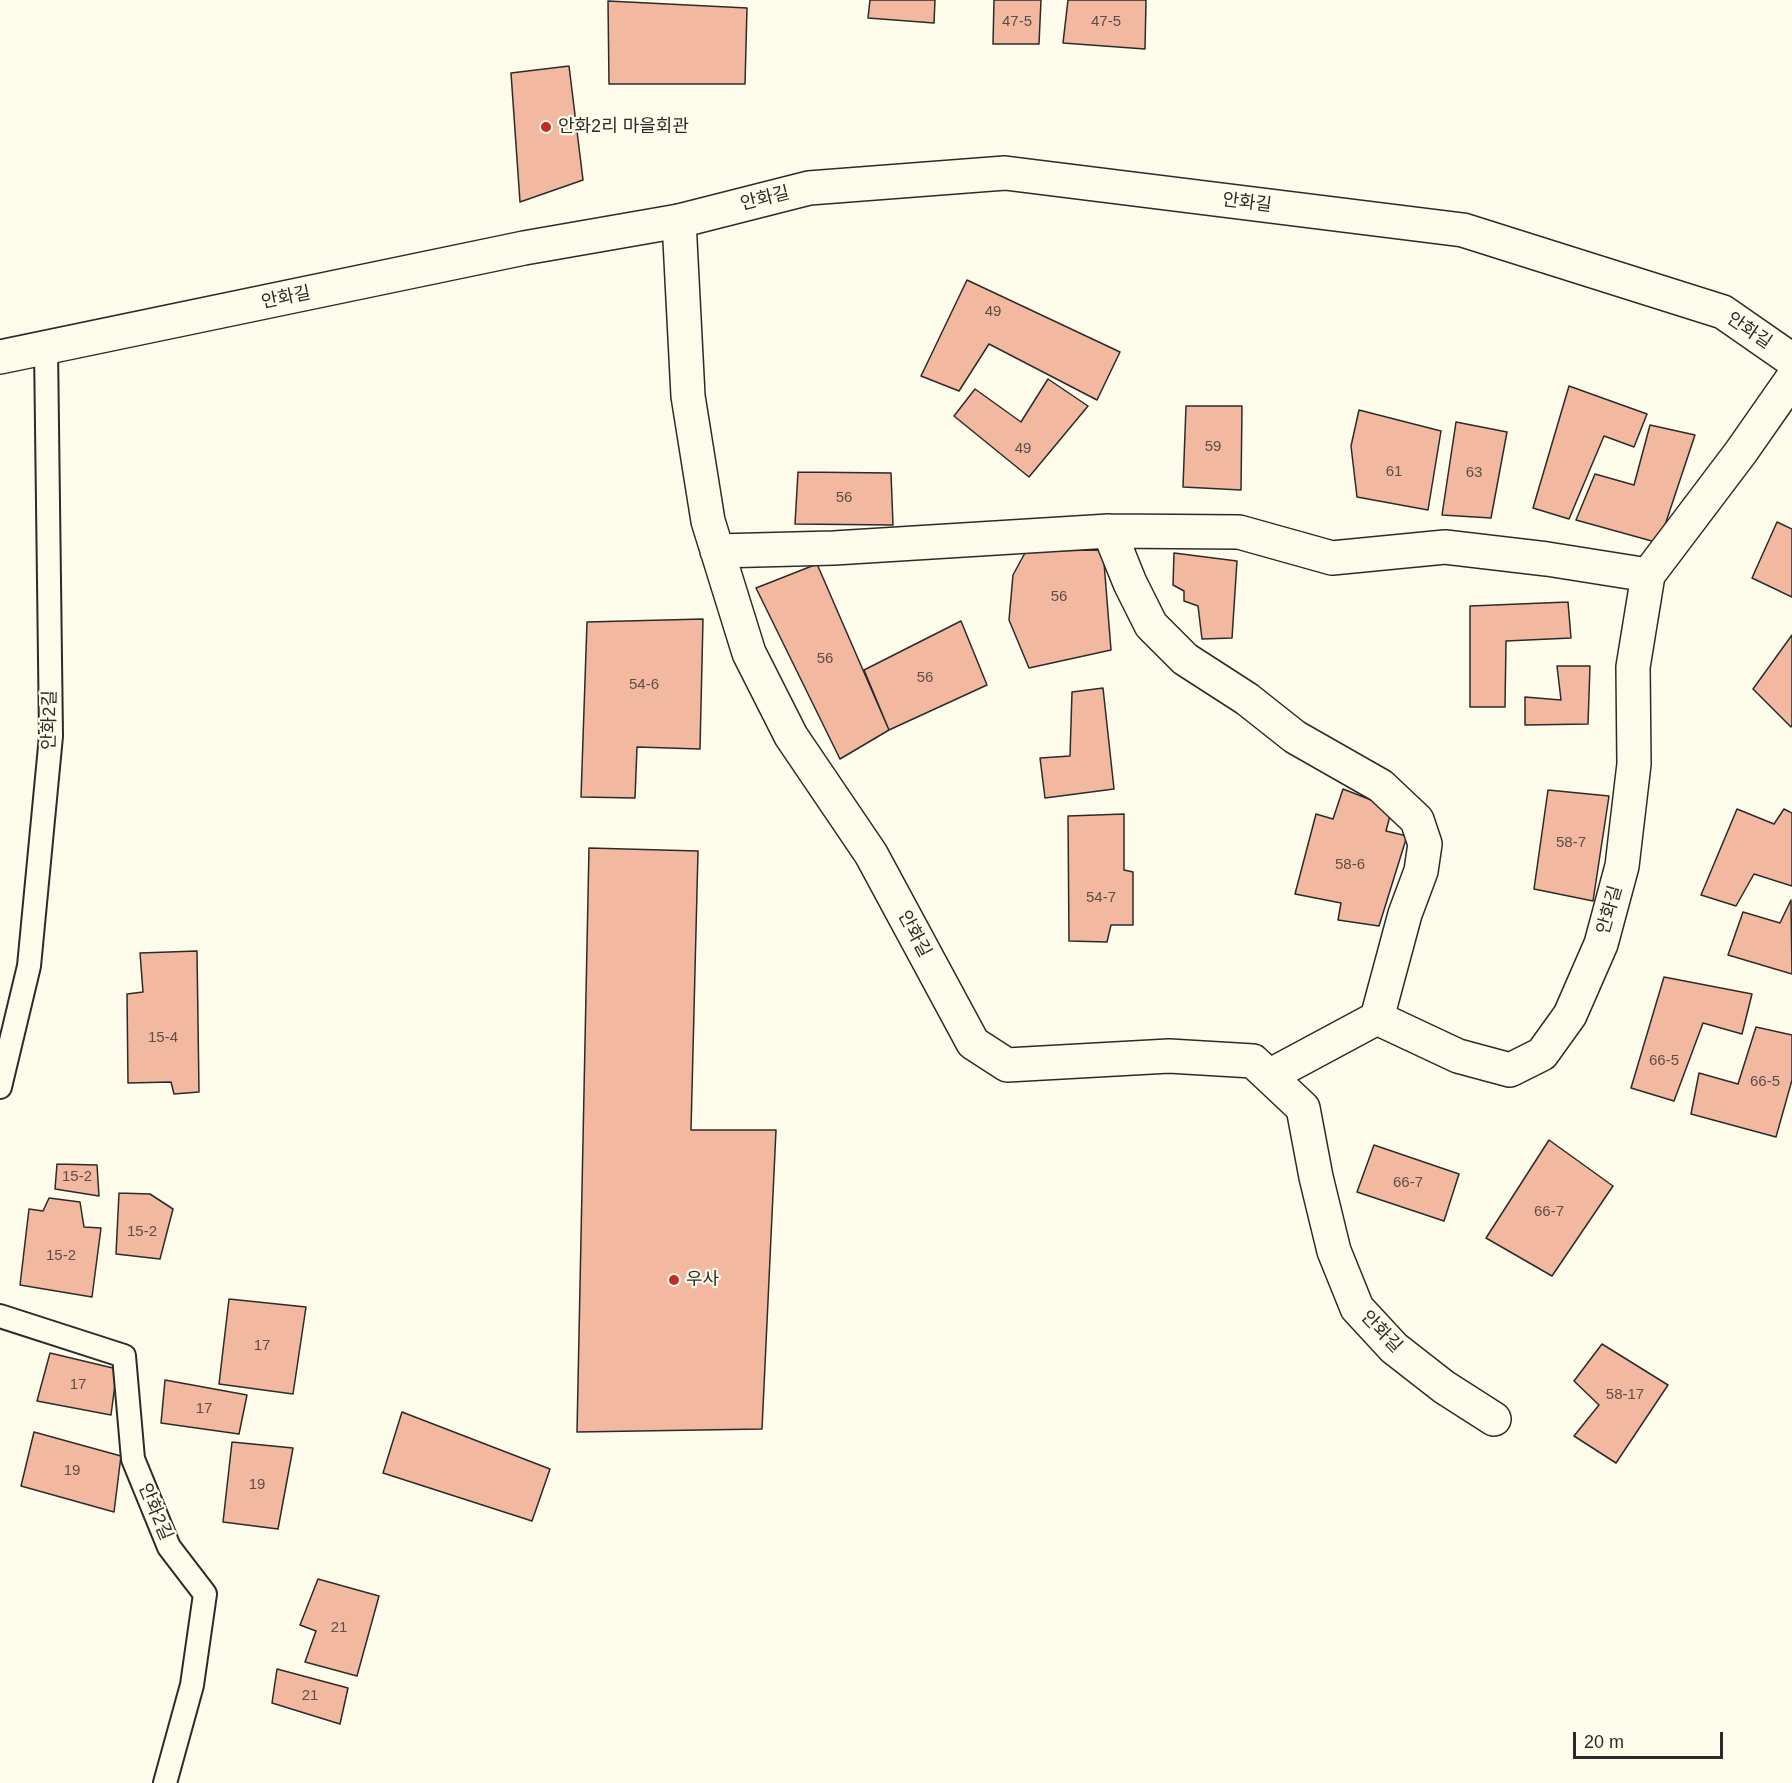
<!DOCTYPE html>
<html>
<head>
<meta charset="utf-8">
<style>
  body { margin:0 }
  #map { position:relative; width:1792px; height:1783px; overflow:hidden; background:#fdfbea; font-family:Arial,sans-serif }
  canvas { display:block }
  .scale { position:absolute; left:1573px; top:1732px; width:150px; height:27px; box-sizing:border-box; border:3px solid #2b2b2b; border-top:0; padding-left:8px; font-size:18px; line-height:21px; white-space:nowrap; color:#2b2b2b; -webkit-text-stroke:4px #fdfbea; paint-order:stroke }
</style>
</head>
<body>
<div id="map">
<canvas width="1792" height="1783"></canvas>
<div class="scale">20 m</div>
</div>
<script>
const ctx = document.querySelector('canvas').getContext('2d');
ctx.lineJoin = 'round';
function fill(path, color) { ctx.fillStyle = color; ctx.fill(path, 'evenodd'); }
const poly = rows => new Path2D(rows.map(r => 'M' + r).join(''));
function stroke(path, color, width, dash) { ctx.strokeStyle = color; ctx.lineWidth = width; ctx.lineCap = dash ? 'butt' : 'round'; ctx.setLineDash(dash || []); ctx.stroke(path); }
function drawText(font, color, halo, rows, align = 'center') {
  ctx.font = font + ' Arial,"Noto Sans KR",sans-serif'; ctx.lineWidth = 4.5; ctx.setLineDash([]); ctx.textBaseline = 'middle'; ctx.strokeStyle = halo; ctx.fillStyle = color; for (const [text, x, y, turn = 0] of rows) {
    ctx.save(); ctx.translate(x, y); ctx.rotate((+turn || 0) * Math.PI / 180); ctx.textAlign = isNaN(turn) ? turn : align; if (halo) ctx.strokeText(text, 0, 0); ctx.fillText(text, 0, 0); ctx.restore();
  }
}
const building = poly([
  [870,0,935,0,934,23,868,18,870,0],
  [994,0,1041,0,1039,44,993,44,994,0],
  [1068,0,1146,0,1145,49,1063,43,1068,0],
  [608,1,747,8,745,84,609,84,608,1],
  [569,66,583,180,520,202,511,73,569,66],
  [967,280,1120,352,1097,400,989,344,959,391,921,376,967,280],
  [1048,379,1088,406,1029,477,954,416,975,389,1021,422,1048,379],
  [1569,386,1647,414,1634,447,1604,436,1569,519,1533,508,1569,386],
  [1186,406,1242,406,1241,490,1183,487,1186,406],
  [1359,410,1441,431,1428,510,1357,497,1351,446,1359,410],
  [1456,422,1507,432,1491,518,1442,515,1456,422],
  [1650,425,1695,435,1659,543,1576,520,1595,474,1634,485,1650,425],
  [798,472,891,473,893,525,795,524,798,472],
  [1777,522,1792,529,1792,597,1752,578,1777,522],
  [1103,550,1111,650,1029,668,1009,620,1013,575,1026,551,1103,550],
  [1174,553,1237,561,1232,638,1202,639,1198,606,1184,601,1184,591,1173,585,1174,553],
  [817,564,889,730,840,759,756,588,817,564],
  [1568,602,1571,638,1506,641,1505,707,1470,707,1470,606,1568,602],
  [703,619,700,749,637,747,635,798,581,797,587,622,703,619],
  [961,621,987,685,889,730,864,670,961,621],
  [1792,635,1792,725,1791,727,1753,689,1792,635],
  [1557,666,1590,666,1588,724,1525,725,1525,697,1561,700,1557,666],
  [1103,688,1114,789,1045,798,1040,758,1070,756,1072,692,1103,688],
  [1343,789,1392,808,1386,831,1407,836,1379,926,1338,920,1341,903,1295,894,1316,814,1333,819,1343,789],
  [1548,790,1609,796,1593,901,1534,889,1548,790],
  [1737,809,1774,824,1784,809,1792,813,1792,886,1754,874,1736,906,1701,895,1737,809],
  [1124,814,1124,870,1133,872,1133,925,1111,925,1107,942,1069,941,1068,816,1124,814],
  [589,848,698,851,691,1130,776,1130,762,1429,577,1432,589,848],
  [1791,900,1792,974,1728,955,1743,912,1780,923,1791,900],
  [197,951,199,1092,174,1094,171,1082,128,1083,127,994,143,992,140,953,197,951],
  [1664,977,1752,994,1742,1034,1703,1023,1674,1101,1631,1088,1664,977],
  [1756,1027,1792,1035,1792,1080,1776,1137,1691,1114,1699,1073,1738,1084,1756,1027],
  [1549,1140,1613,1186,1552,1276,1486,1238,1549,1140],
  [1374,1145,1459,1174,1444,1221,1357,1192,1374,1145],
  [57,1164,97,1165,99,1196,55,1189,57,1164],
  [119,1193,150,1194,173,1209,160,1259,116,1254,119,1193],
  [49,1198,80,1202,84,1227,101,1228,92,1297,20,1285,29,1209,43,1211,49,1198],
  [229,1299,306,1307,293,1394,219,1384,229,1299],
  [1602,1344,1668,1385,1616,1463,1574,1436,1599,1405,1574,1381,1602,1344],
  [50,1353,117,1369,111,1415,37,1401,50,1353],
  [165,1380,247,1395,239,1434,161,1423,165,1380],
  [402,1412,550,1469,532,1521,383,1473,402,1412],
  [34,1432,121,1456,114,1512,21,1486,34,1432],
  [232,1442,293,1448,278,1529,223,1522,232,1442],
  [318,1579,379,1596,357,1676,305,1662,316,1631,300,1625,318,1579],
  [277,1669,348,1688,340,1724,272,1703,277,1669]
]);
const service = poly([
  [0,1087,29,966,51,736,46,348],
  [0,1316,124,1356,133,1459,169,1547,205,1594,192,1685,165,1783]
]);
const minor = poly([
  [679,221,688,396,708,521,749,653,791,736,871,854,973,1043,1007,1065,1169,1056,1253,1061,1303,1108,1316,1177,1334,1251,1357,1308,1394,1348,1444,1387,1494,1419],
  [1109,531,1130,583,1151,625,1185,659,1247,699,1295,737,1381,786,1417,820,1425,844,1421,871,1405,914,1377,1018],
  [717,551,834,548,1109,531,1239,532,1332,558,1445,547,1547,559,1648,575,1741,452,1792,379],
  [1269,1076,1377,1018,1458,1056,1510,1070,1542,1054,1570,1015,1601,944,1622,866,1634,764,1633,667,1648,575]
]);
const tertiary = poly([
  [0,357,524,248,679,221,809,188,1005,173,1463,230,1723,312,1792,360]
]);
const markers = [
  [546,127,6,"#c62828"],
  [674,1280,6,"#c62828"]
];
const numberNames = [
  ["47-5",1017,22],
  ["47-5",1106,22],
  ["49",993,312],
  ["59",1213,447],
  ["49",1023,449],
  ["61",1394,472],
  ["63",1474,473],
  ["56",844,498],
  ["56",1059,597],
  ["56",825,659],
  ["56",925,678],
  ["54-6",644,685],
  ["58-7",1571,843],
  ["58-6",1350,865],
  ["54-7",1101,898],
  ["15-4",163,1038],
  ["66-5",1664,1061],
  ["66-5",1765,1082],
  ["15-2",77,1177],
  ["66-7",1408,1183],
  ["66-7",1549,1212],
  ["15-2",142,1232],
  ["15-2",61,1256],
  ["17",262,1346],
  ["17",78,1385],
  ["58-17",1625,1395],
  ["17",204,1409],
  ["19",72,1471],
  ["19",257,1485],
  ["21",339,1628],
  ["21",310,1696]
];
const poiNames = [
  ["안화2리 마을회관",558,127],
  ["우사",686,1280]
];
const streetNames = [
  ["안화길",765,199,-14],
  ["안화길",1247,203,7],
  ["안화길",286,298,-12],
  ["안화길",1749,331,34],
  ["안화2길",50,720,-89],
  ["안화길",1610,910,-74],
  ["안화길",914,934,62],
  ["안화길",1381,1332,46],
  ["안화2길",155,1512,67]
];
fill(building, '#f2b8a0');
stroke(building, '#2b2b2b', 1.5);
stroke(service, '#2b2b2b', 26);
stroke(minor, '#2b2b2b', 36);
stroke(tertiary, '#2b2b2b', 36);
stroke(service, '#fdfbea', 22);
stroke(minor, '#fdfbea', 33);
stroke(tertiary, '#fdfbea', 33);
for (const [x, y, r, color] of markers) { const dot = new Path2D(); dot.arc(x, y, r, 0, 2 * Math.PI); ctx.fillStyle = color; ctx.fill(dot); stroke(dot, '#fdfbea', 2); }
drawText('15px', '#5d4e48', null, numberNames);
drawText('18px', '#2b2b2b', '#fdfbea', poiNames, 'left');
drawText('18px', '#2b2b2b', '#fdfbea', streetNames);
</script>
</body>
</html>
